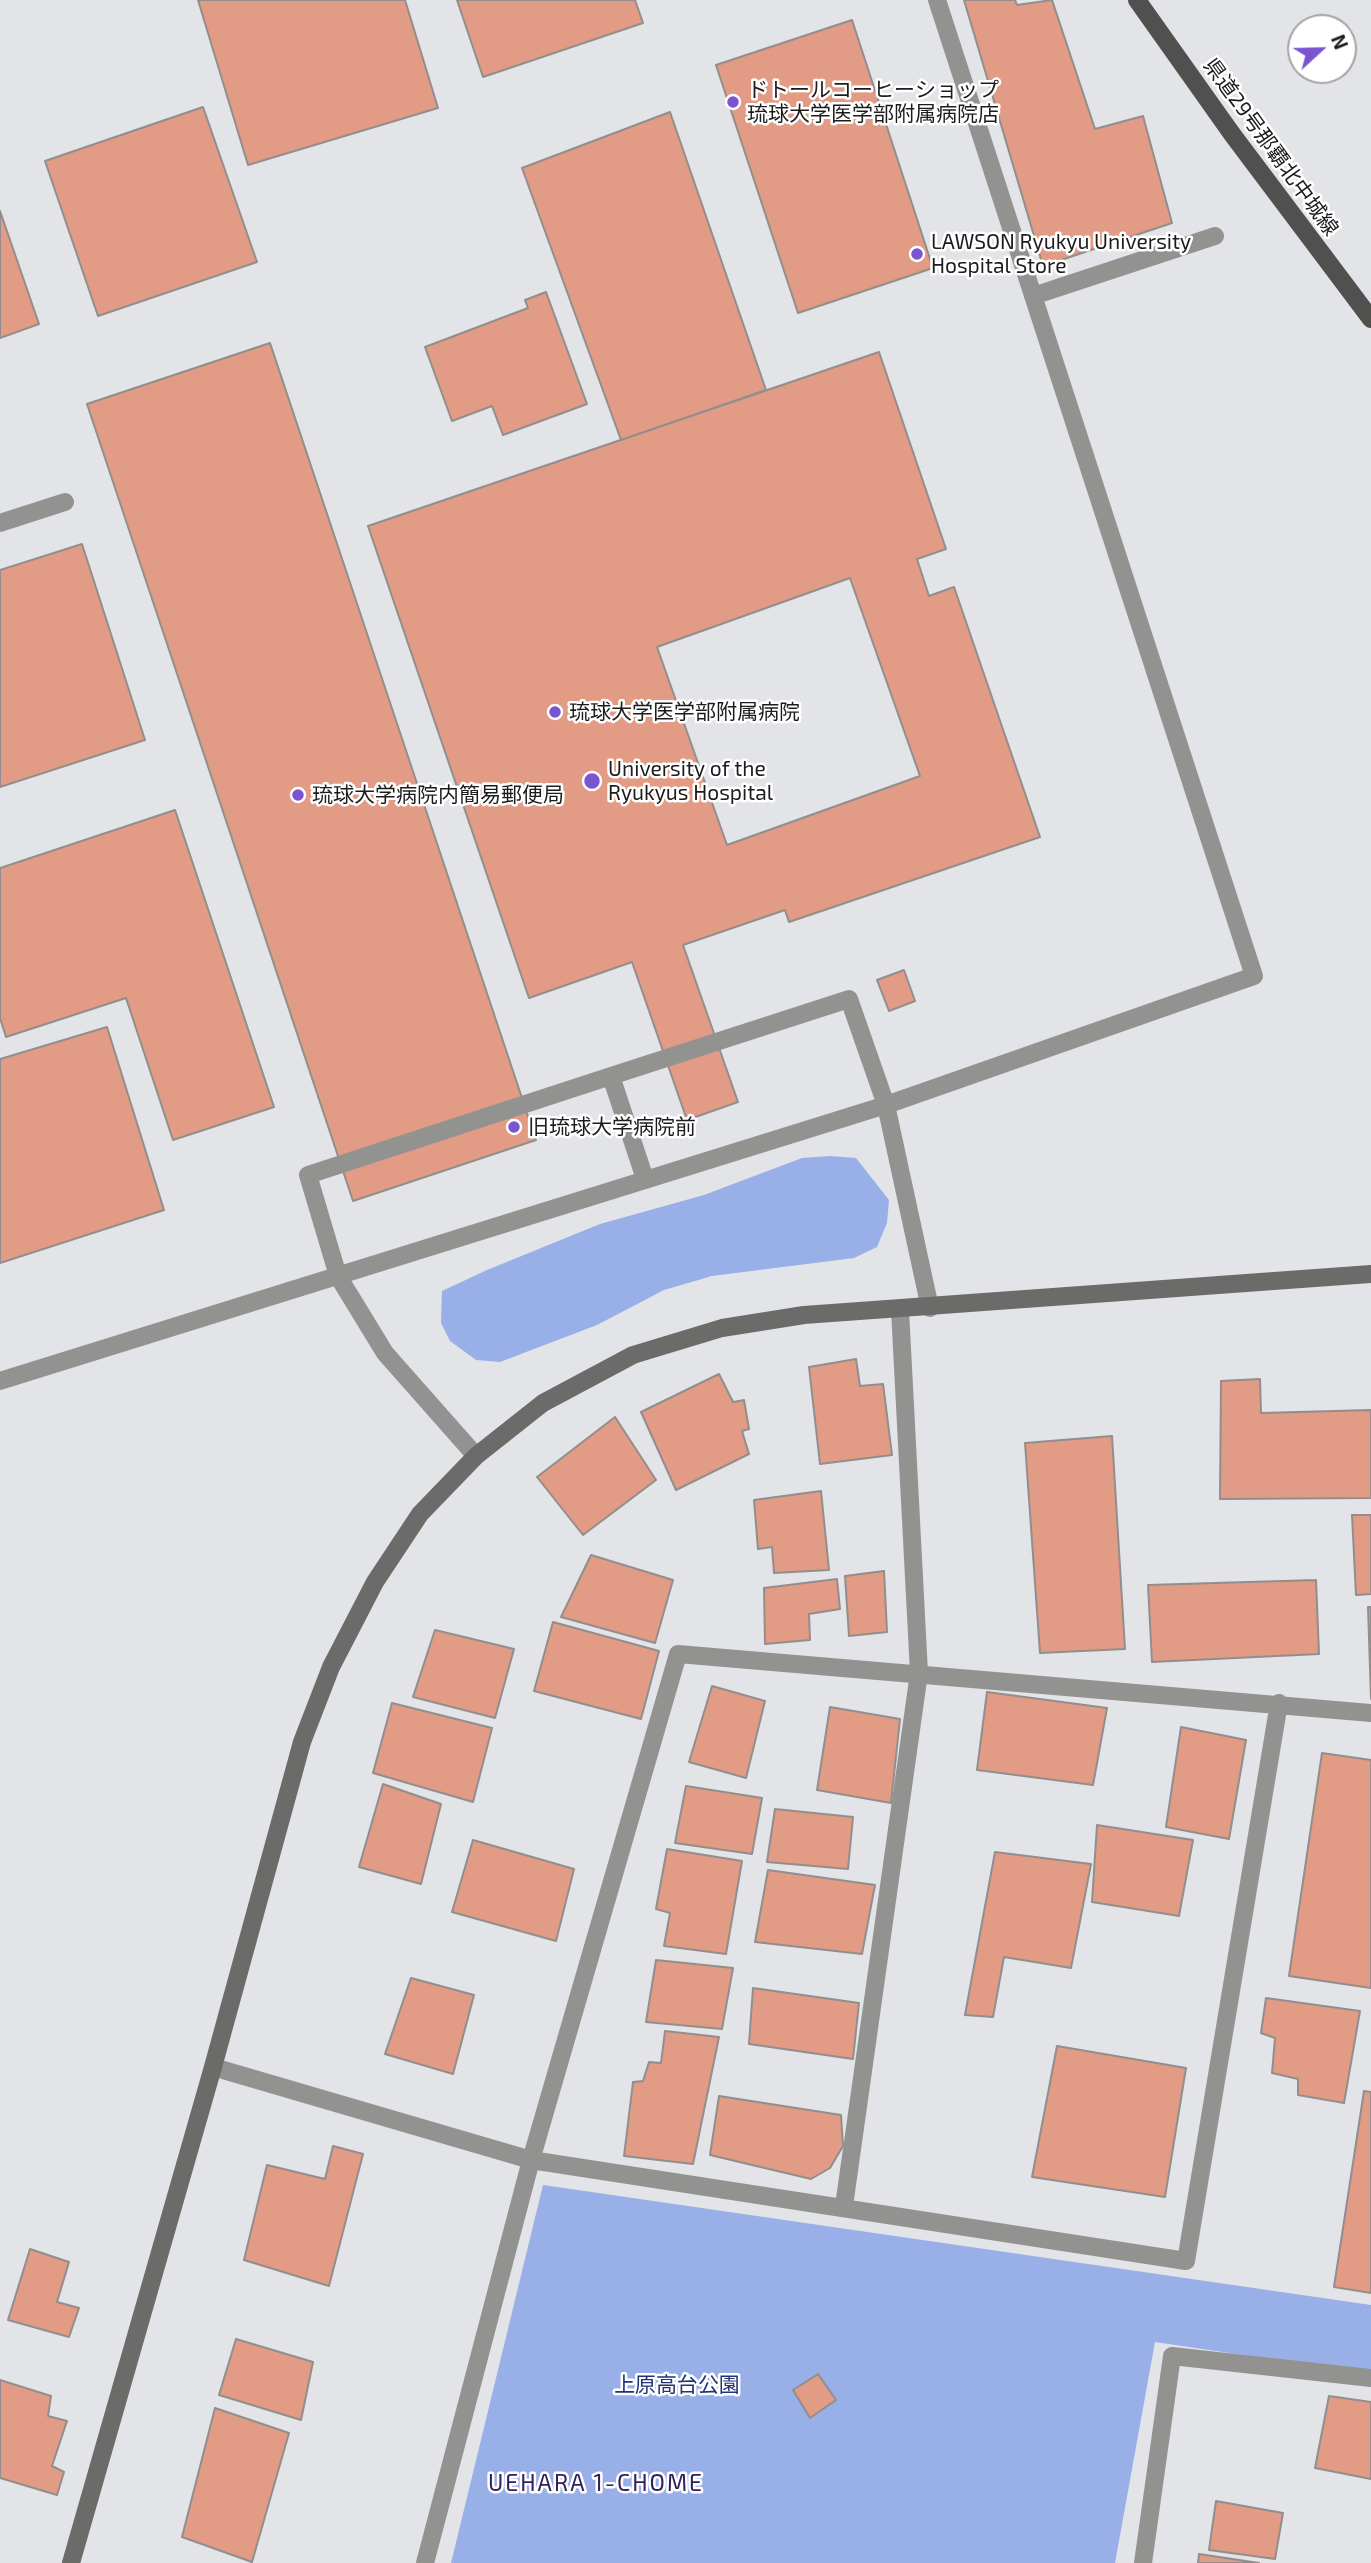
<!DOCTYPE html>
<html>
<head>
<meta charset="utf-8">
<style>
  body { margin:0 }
  #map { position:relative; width:1371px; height:2563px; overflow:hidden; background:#e2e4e7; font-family:"Exo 2",sans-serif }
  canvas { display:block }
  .north { position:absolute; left:1287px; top:14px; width:70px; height:70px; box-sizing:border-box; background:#fff; border:2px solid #a4a4a5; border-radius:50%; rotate:68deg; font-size:19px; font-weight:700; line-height:28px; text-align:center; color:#1c1c1d }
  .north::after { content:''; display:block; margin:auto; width:24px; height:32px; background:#7a55cf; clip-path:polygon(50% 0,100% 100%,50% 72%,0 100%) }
</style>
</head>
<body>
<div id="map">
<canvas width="1371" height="2563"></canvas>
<div class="north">N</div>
</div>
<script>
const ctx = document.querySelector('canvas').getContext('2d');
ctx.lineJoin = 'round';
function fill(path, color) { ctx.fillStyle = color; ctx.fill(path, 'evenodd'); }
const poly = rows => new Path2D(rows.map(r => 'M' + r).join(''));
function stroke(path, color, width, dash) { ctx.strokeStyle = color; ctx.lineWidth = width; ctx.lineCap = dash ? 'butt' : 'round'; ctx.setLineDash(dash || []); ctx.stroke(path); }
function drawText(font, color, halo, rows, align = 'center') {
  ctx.font = font + ' "Exo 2","Noto Sans JP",sans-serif'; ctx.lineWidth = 5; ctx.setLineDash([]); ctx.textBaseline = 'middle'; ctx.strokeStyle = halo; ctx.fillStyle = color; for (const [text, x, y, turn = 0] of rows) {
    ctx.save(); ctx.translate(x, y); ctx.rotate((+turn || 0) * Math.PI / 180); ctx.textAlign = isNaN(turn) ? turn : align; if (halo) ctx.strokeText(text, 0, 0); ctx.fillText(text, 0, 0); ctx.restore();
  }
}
const green = poly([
  [830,1156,856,1158,889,1200,887,1223,877,1247,854,1258,712,1276,664,1290,597,1325,500,1362,476,1360,450,1341,441,1323,442,1291,487,1270,600,1224,704,1195,802,1158],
  [543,2185,1371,2305,1371,2374,1155,2342,1115,2563,451,2563]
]);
const building = poly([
  [198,0,405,0,438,108,248,165,198,0],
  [457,0,635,0,643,23,483,77,457,0],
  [964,0,1015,0,1017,5,1052,0,1095,129,1143,116,1172,223,1043,266,964,0],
  [852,20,933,268,798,313,716,65,852,20],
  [203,107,257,262,98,316,45,161,203,107],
  [670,112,766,390,621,440,522,168,670,112],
  [0,211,39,324,0,338,0,211],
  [546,292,587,404,503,435,492,406,452,421,425,347,528,308,525,300,546,292],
  [270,343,536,1140,353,1201,87,404,270,343],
  [879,352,946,549,917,559,929,596,954,587,1040,837,789,922,785,910,683,945,738,1102,687,1120,632,962,529,998,368,526,879,352],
  [850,578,920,776,727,845,657,647,850,578],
  [82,544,145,740,0,787,0,570,82,544],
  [175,810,274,1107,173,1140,126,998,6,1037,0,1018,0,868,175,810],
  [904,970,915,1001,889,1011,877,980,904,970],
  [107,1027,164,1210,0,1263,0,1059,107,1027],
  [856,1359,860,1386,883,1384,892,1455,820,1464,809,1367,856,1359],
  [719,1374,733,1402,744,1400,749,1429,742,1431,749,1454,676,1490,641,1412,719,1374],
  [1260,1379,1261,1413,1371,1410,1371,1498,1220,1499,1221,1381,1260,1379],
  [615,1417,656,1480,583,1535,537,1477,615,1417],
  [1112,1436,1125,1649,1040,1653,1025,1443,1112,1436],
  [821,1491,829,1570,774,1573,772,1547,758,1549,754,1500,821,1491],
  [1352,1515,1371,1515,1371,1594,1356,1595,1352,1515],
  [591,1555,673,1580,655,1643,561,1617,591,1555],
  [884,1571,887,1632,849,1636,845,1576,884,1571],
  [837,1579,840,1609,809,1614,810,1640,765,1644,764,1588,837,1579],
  [1316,1580,1319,1654,1152,1662,1148,1585,1316,1580],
  [1368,1607,1371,1607,1371,1699,1368,1607],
  [553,1622,659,1651,641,1719,534,1691,553,1622],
  [435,1630,514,1649,495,1718,413,1697,435,1630],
  [712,1686,765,1701,746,1778,689,1762,712,1686],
  [987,1692,1107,1708,1093,1785,977,1770,987,1692],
  [392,1703,492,1728,473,1802,373,1773,392,1703],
  [830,1707,900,1719,891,1803,817,1790,830,1707],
  [1181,1727,1246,1740,1229,1839,1166,1827,1181,1727],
  [1322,1753,1371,1760,1371,1988,1289,1976,1322,1753],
  [383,1784,441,1804,421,1884,359,1867,383,1784],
  [686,1786,762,1798,752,1854,675,1843,686,1786],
  [775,1809,853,1817,848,1869,767,1862,775,1809],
  [1097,1825,1193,1840,1179,1916,1092,1902,1097,1825],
  [473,1840,574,1869,556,1941,452,1912,473,1840],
  [667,1849,742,1861,726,1954,664,1946,670,1913,656,1909,667,1849],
  [995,1852,1091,1864,1071,1968,1004,1957,993,2017,965,2015,995,1852],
  [768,1870,875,1885,862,1954,755,1942,768,1870],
  [656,1960,733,1968,722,2029,646,2022,656,1960],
  [411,1978,474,1995,453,2074,385,2054,411,1978],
  [753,1988,859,2003,853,2059,749,2044,753,1988],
  [1266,1998,1360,2011,1344,2103,1298,2095,1298,2079,1272,2073,1275,2038,1261,2033,1266,1998],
  [665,2031,719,2037,693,2164,624,2156,633,2082,643,2081,649,2062,661,2063,665,2031],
  [1057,2046,1186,2068,1165,2197,1032,2177,1057,2046],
  [1364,2091,1371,2092,1371,2293,1334,2287,1364,2091],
  [719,2096,841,2115,843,2146,830,2168,811,2179,710,2155,719,2096],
  [333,2146,363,2154,329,2286,244,2260,267,2165,325,2179,333,2146],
  [30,2249,69,2262,57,2302,79,2308,69,2337,8,2320,30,2249],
  [236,2339,313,2362,301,2420,219,2395,236,2339],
  [818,2374,836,2400,810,2418,793,2390,818,2374],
  [0,2380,51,2396,48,2416,67,2421,52,2466,64,2472,57,2495,0,2478,0,2380],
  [1329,2396,1371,2402,1371,2479,1315,2468,1329,2396],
  [215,2408,289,2433,252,2562,182,2537,215,2408],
  [1216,2501,1283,2513,1275,2559,1209,2550,1216,2501],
  [1199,2554,1259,2563,1198,2563,1199,2554]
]);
const lane = poly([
  [1033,296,1215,236],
  [0,523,65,502],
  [645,1179,611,1076,849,999,886,1105,930,1308],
  [0,1381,886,1105,1254,976,937,0],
  [476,1456,385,1353,338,1276,308,1175,611,1076]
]);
const street = poly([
  [213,2067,531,2160,1186,2261,1279,1703],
  [844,2206,919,1673,900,1310],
  [425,2563,531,2160,678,1654,1371,1713],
  [1143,2563,1172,2356,1371,2378]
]);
const secondary = poly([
  [71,2563,213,2067,302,1742,331,1667,375,1582,420,1514,476,1456,543,1403,633,1355,722,1328,804,1315,1371,1274]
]);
const primary = poly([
  [1137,0,1232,134,1371,319]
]);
const markers = [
  [733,102,7,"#7a55cf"],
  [917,254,7,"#7a55cf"],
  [555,712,7,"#7a55cf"],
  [592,781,9,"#7a55cf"],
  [298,795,7,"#7a55cf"],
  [514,1127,7,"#7a55cf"]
];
const poiNames = [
  ["ドトールコーヒーショップ",747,90],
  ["琉球大学医学部附属病院店",747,114],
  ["LAWSON Ryukyu University",931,242],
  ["Hospital Store",931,266],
  ["琉球大学医学部附属病院",569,712],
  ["University of the",608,769],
  ["Ryukyus Hospital",608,793],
  ["琉球大学病院内簡易郵便局",312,795],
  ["旧琉球大学病院前",528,1127]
];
const streetNames = [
  ["県道29号那覇北中城線",1271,147,54]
];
const parkNames = [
  ["上原高台公園",677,2385]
];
const neighbourhoodNames = [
  ["UEHARA 1-CHOME",596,2483]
];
fill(green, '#99afe7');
fill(building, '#e29b84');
stroke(building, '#928e8d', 2);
stroke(lane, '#929391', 18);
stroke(street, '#929391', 18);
stroke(secondary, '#6b6c6a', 18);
stroke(primary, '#50514f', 18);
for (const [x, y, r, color] of markers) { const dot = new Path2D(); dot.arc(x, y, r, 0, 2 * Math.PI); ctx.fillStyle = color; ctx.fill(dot); stroke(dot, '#fff', 2.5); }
drawText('21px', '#1c1c1d', '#fff', poiNames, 'left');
drawText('21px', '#1c1c1d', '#fff', streetNames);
drawText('21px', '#20347a', '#fff', parkNames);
ctx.letterSpacing = '2px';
drawText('23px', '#31205a', '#fff', neighbourhoodNames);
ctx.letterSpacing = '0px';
</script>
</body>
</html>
